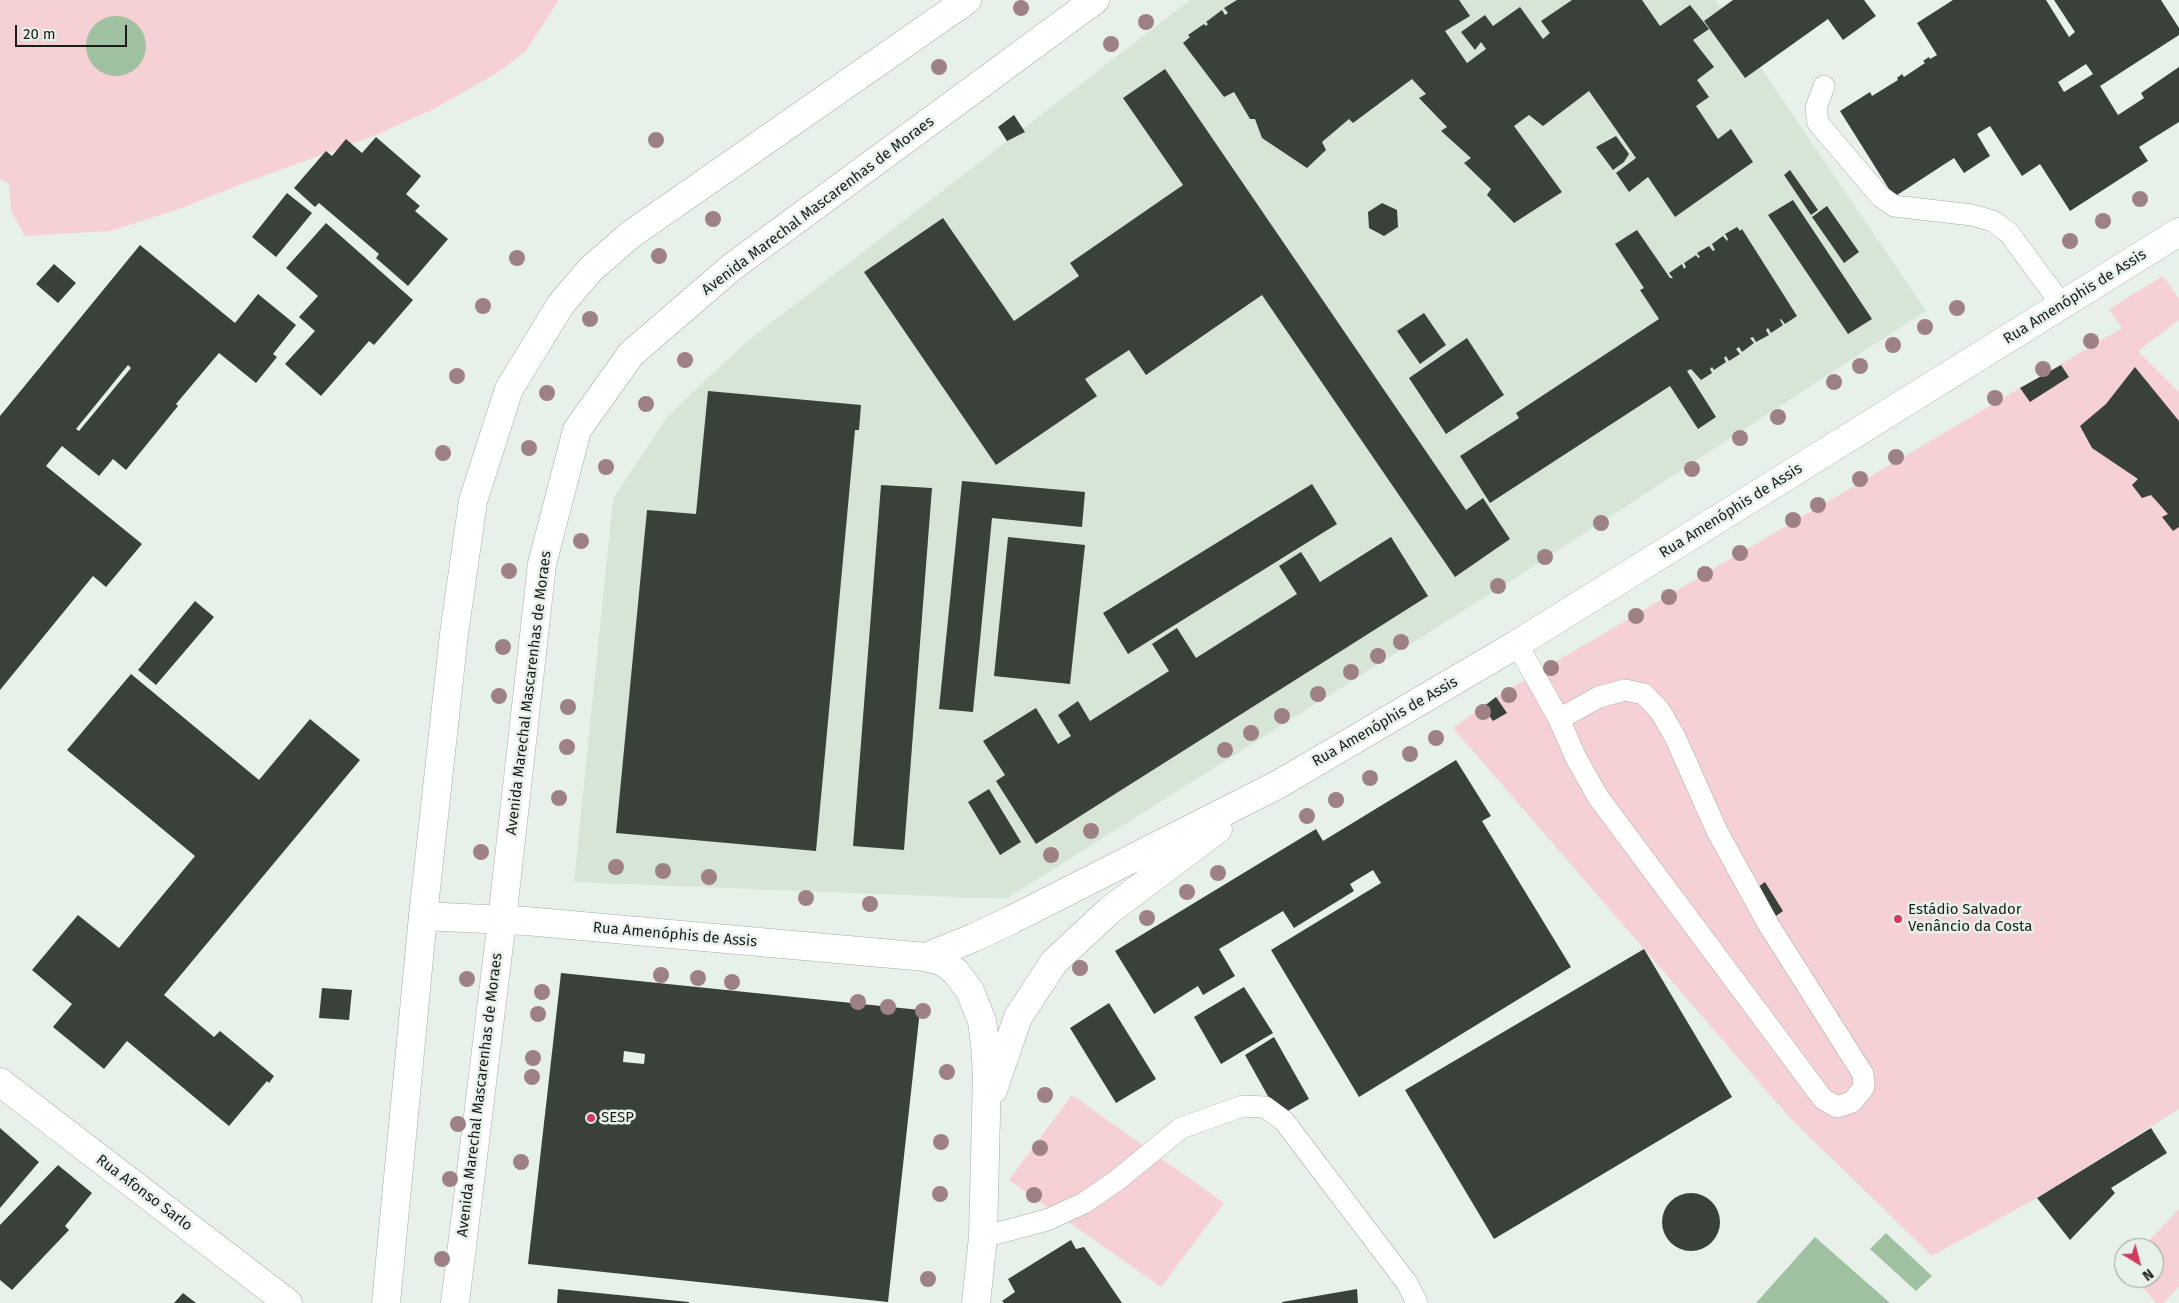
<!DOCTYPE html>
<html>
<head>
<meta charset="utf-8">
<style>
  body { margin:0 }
  #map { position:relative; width:2179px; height:1303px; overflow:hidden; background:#e8f1e9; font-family:"Fira Sans",sans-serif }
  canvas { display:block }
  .north { position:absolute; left:2114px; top:1238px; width:50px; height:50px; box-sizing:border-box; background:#e8f1e9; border:1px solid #969c96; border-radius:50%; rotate:143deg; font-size:14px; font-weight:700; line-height:20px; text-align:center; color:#1a1d1a }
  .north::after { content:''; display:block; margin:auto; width:18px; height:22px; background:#cc3d60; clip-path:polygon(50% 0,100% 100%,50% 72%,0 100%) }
  .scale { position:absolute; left:15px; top:25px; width:112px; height:22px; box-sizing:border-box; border:2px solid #1a1d1a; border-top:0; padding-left:6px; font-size:15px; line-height:18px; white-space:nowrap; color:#1a1d1a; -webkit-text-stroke:4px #e8f1e9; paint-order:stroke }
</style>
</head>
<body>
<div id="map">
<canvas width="2179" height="1303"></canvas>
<div class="north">N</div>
<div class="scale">20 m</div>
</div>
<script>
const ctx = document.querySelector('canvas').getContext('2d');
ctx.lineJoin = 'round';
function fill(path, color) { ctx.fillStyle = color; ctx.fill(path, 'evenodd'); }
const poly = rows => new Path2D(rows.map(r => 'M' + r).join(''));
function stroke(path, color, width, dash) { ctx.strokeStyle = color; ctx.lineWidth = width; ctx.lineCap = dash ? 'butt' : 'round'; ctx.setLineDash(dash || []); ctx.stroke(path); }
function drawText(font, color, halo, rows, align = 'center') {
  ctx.font = font + ' "Fira Sans",sans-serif'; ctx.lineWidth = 5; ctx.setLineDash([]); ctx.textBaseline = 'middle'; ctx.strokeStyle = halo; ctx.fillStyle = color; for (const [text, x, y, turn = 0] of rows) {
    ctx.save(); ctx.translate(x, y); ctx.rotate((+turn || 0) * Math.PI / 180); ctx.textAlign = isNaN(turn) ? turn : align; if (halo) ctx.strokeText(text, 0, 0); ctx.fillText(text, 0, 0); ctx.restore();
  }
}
const built = poly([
  [1190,0,1715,0,1926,311,1531,568,1006,899,574,882,613,499,667,417,745,343]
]);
const green = poly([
  [0,0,559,0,526,51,497,73,434,109,371,137,244,183,179,209,110,231,25,236,11,211,9,184,0,179],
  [2163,276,2179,299,2179,320,2138,351,2179,392,2179,1109,2037,1198,1932,1256,1790,1118,1453,728,1496,697,2122,328,2109,309],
  [1072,1095,1224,1203,1161,1287,1009,1180],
  [2179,1209,2179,1287,2163,1303,2156,1303,2135,1278,2154,1278,2154,1248,2142,1248]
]);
const water = poly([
  '86 46a30 30 0 1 1 60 0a30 30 0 1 1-60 0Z',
  [1886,1233,1932,1276,1916,1291,1870,1249],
  [1815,1237,1890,1303,1756,1303]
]);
const building = poly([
  [1237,0,1459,0,1470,16,1445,31,1467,63,1486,49,1481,42,1475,50,1461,32,1485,15,1493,26,1520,7,1543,39,1550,33,1541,21,1572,0,1642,0,1660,26,1690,5,1709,29,1693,40,1714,67,1697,80,1709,97,1696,106,1718,139,1731,129,1753,162,1675,217,1648,177,1629,192,1616,173,1636,158,1589,91,1543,126,1529,115,1514,126,1562,192,1514,223,1487,195,1491,189,1464,163,1471,158,1441,131,1447,127,1419,98,1426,94,1412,79,1353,123,1349,119,1322,142,1326,150,1307,168,1262,138,1255,119,1250,119,1234,92,1224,97,1183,43,1190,37,1188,35,1204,24,1206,26,1208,24,1206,22,1222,10,1225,15,1228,13,1224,8],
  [1733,0,1864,0,1876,16,1843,40,1828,19,1745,78,1704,21],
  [1953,0,2046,0,2069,37,2075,32,2054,0,2161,0,2179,28,2179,35,2100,86,2118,115,2144,98,2141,93,2179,67,2179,122,2139,147,2148,161,2070,211,2040,164,2022,176,1990,126,1977,134,1990,156,1964,173,1954,158,1894,197,1840,111,1870,92,1872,96,1898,80,1897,78,1902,74,1904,77,1925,63,1923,61,1929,57,1930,59,1937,55,1917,23],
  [2086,64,2093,74,2064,92,2058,82],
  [1165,69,1466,510,1483,498,1510,539,1455,577,1262,295,1146,375,1129,350,1085,379,1097,396,996,465,864,272,943,218,1014,321,1079,276,1070,263,1183,185,1123,98],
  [1014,115,1025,132,1007,141,998,127],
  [1616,136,1629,154,1624,162,1613,170,1596,147],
  [376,137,421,176,406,194,420,206,415,211,448,239,408,286,376,258,379,254,319,203,315,207,294,188,326,151,332,156,346,139,362,153],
  [1790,170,1818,210,1811,215,1784,175],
  [287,193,312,213,276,257,252,237],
  [1793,200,1872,319,1848,334,1768,215],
  [1382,203,1397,210,1398,227,1384,236,1369,228,1368,212],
  [1827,206,1859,252,1844,263,1812,217],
  [326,223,413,300,374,345,369,341,321,396,285,364,315,331,299,317,318,296,286,268],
  [1737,227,1740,231,1742,229,1797,316,1785,324,1781,319,1780,320,1783,325,1771,333,1768,328,1766,330,1769,335,1756,342,1753,337,1750,338,1754,343,1742,352,1739,347,1736,349,1740,354,1729,361,1726,356,1724,358,1726,362,1714,370,1712,367,1710,369,1712,373,1701,380,1691,369,1687,371,1716,417,1698,429,1670,386,1490,503,1460,456,1519,418,1516,413,1659,319,1640,290,1644,288,1615,244,1637,230,1670,278,1673,278,1669,273,1682,264,1684,269,1686,267,1684,263,1696,255,1698,258,1700,257,1697,253,1709,246,1713,251,1715,250,1712,244,1723,236,1727,241,1728,239,1725,234],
  [140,245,235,323,258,294,296,325,273,354,277,357,256,383,219,353,176,404,178,406,126,470,113,459,99,476,62,446,46,466,142,544,106,587,93,576,0,690,0,416],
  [128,365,131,368,79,431,76,429],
  [54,264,76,283,58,303,36,284],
  [1424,313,1446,345,1420,364,1397,331],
  [1467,338,1504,395,1446,434,1409,378],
  [2061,365,2069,377,2030,402,2020,388],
  [2135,367,2179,421,2179,527,2173,531,2162,517,2168,514,2151,495,2142,498,2132,485,2138,479,2092,448,2080,426,2106,404],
  [708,391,861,405,859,430,855,430,816,851,616,833,647,510,696,514],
  [962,481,1085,492,1082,527,992,518,973,712,939,709],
  [1312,484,1337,524,1128,654,1103,613],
  [881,485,932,488,904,850,853,846],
  [1008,537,1085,545,1070,684,994,676],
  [1391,537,1428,596,1036,844,996,781,1005,775,983,741,1036,708,1058,744,1071,736,1058,715,1078,701,1090,721,1169,671,1152,644,1177,628,1196,658,1297,594,1279,566,1301,552,1320,582],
  [195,601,214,617,156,685,138,670],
  [131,674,259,780,310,719,360,760,164,995,214,1037,220,1031,274,1076,269,1083,267,1081,229,1126,127,1041,104,1069,53,1027,72,1004,32,970,78,915,119,948,195,856,67,750],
  [1496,697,1507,713,1493,721,1483,707],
  [1456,760,1491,816,1482,821,1571,967,1359,1097,1271,950,1381,883,1373,870,1350,884,1354,891,1294,928,1283,911,1219,949,1235,976,1203,995,1198,986,1154,1014,1115,951,1316,829,1323,841],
  [989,789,1021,842,1000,855,968,802],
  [1765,882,1783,911,1776,916,1758,887],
  [1644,949,1732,1097,1494,1239,1405,1090],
  [561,973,920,1010,888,1302,528,1264],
  [624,1051,645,1054,644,1064,623,1062],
  [1244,987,1273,1033,1221,1064,1194,1017],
  [322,988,352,990,349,1020,319,1018],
  [1109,1003,1156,1079,1116,1103,1070,1028],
  [1274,1037,1309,1099,1279,1116,1245,1055],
  [0,1128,39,1162,0,1208],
  [2151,1128,2167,1153,2111,1188,2115,1193,2070,1240,2037,1198],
  [58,1165,92,1193,65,1226,69,1230,12,1290,0,1280,0,1225],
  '1662 1222a29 29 0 1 1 58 0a29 29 0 1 1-58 0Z',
  [1071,1240,1076,1249,1084,1247,1122,1303,1004,1303,1002,1301,1015,1292,1008,1279],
  [558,1289,689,1302,689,1303,557,1303],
  [1357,1289,1358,1303,1282,1303,1282,1302],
  [183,1293,196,1303,174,1303]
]);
const service = poly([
  [1824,86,1816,108,1818,123,1880,196,1894,206,1972,215,1993,221,2009,233,2062,305],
  [1517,644,1559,719,1576,758,1598,797,1823,1099,1837,1107,1852,1102,1864,1087,1863,1074,1768,924,1717,831,1675,737,1660,711,1644,694,1625,690,1599,697,1559,719],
  [983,1237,1047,1220,1084,1203,1116,1181,1181,1128,1243,1106,1265,1107,1284,1121,1407,1283,1417,1303]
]);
const minor = poly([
  [423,916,526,921,926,957,943,962,956,972,970,991,982,1021,985,1043,987,1075,983,1237,976,1303],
  [926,957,973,938,1011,920,1279,784,1517,644,2179,232],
  [0,1082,288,1303],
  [993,1090,1018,1017,1054,962,1110,910,1218,829]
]);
const secondary = poly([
  [386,1303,423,916,454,634,473,501,509,389,561,304,591,269,630,235,967,0],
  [455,1303,502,920,542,564,577,430,631,354,732,267,1095,0]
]);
const trees = [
  [1021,8],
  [1146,22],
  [1111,44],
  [939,67],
  [656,140],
  [2140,199],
  [713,219],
  [2103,221],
  [2070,241],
  [659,256],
  [517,258],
  [483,306],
  [1957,308],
  [590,319],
  [1925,327],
  [2091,341],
  [1893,345],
  [685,360],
  [1860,366],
  [2043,369],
  [457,376],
  [1834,382],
  [547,393],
  [1995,398],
  [646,404],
  [1778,417],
  [1740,438],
  [529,448],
  [443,453],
  [1896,457],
  [606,467],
  [1692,469],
  [1860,479],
  [1818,505],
  [1793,520],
  [1601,523],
  [581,541],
  [1740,553],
  [1545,557],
  [509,571],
  [1705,574],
  [1498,586],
  [1669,597],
  [1636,616],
  [1401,642],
  [503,647],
  [1378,656],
  [1551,668],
  [1351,672],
  [1318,694],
  [1509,695],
  [499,696],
  [568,707],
  [1483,712],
  [1282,716],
  [1251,733],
  [1436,738],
  [567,747],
  [1225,750],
  [1410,754],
  [1370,778],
  [559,798],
  [1336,800],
  [1307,816],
  [1091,831],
  [481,852],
  [1051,855],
  [616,867],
  [663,871],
  [1218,873],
  [709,877],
  [1187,892],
  [806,898],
  [870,904],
  [1147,918],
  [1080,968],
  [661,975],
  [698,978],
  [467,979],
  [732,982],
  [542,992],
  [858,1002],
  [888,1007],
  [923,1011],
  [538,1014],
  [533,1058],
  [947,1072],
  [532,1077],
  [1045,1095],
  [458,1124],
  [941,1142],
  [1040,1148],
  [521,1162],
  [450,1179],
  [940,1194],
  [1034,1195],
  [442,1259],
  [928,1279]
];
const markers = [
  [1898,919,5,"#cc3d60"],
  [591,1118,5,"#cc3d60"]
];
const streetNames = [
  ["Avenida Marechal Mascarenhas de Moraes",818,206,-37],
  ["Rua Amenóphis de Assis",2075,297,-32],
  ["Rua Amenóphis de Assis",1731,511,-32],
  ["Avenida Marechal Mascarenhas de Moraes",529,693,-83],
  ["Rua Amenóphis de Assis",1385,722,-30],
  ["Rua Amenóphis de Assis",675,935,5],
  ["Avenida Marechal Mascarenhas de Moraes",480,1095,-83],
  ["Rua Afonso Sarlo",144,1193,37]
];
const poiNames = [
  ["Estádio Salvador",1908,910],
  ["Venâncio da Costa",1908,927],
  ["SESP",601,1118]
];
fill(built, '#d7e5d7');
fill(green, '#f5d1d5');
fill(water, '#a0c1a1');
fill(building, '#3a413a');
stroke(service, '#a5ada5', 22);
stroke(minor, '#a5ada5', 29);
stroke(secondary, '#a5ada5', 29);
stroke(service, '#fff', 21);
stroke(minor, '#fff', 28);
stroke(secondary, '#fff', 28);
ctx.fillStyle = '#9e8184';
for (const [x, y] of trees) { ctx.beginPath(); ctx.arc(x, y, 8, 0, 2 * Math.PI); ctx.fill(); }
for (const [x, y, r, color] of markers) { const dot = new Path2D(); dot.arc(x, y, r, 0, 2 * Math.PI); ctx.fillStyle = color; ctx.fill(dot); stroke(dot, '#e8f1e9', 2); }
drawText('15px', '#1a1d1a', '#e8f1e9', streetNames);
drawText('15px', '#1a1d1a', '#e8f1e9', poiNames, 'left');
</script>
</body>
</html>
